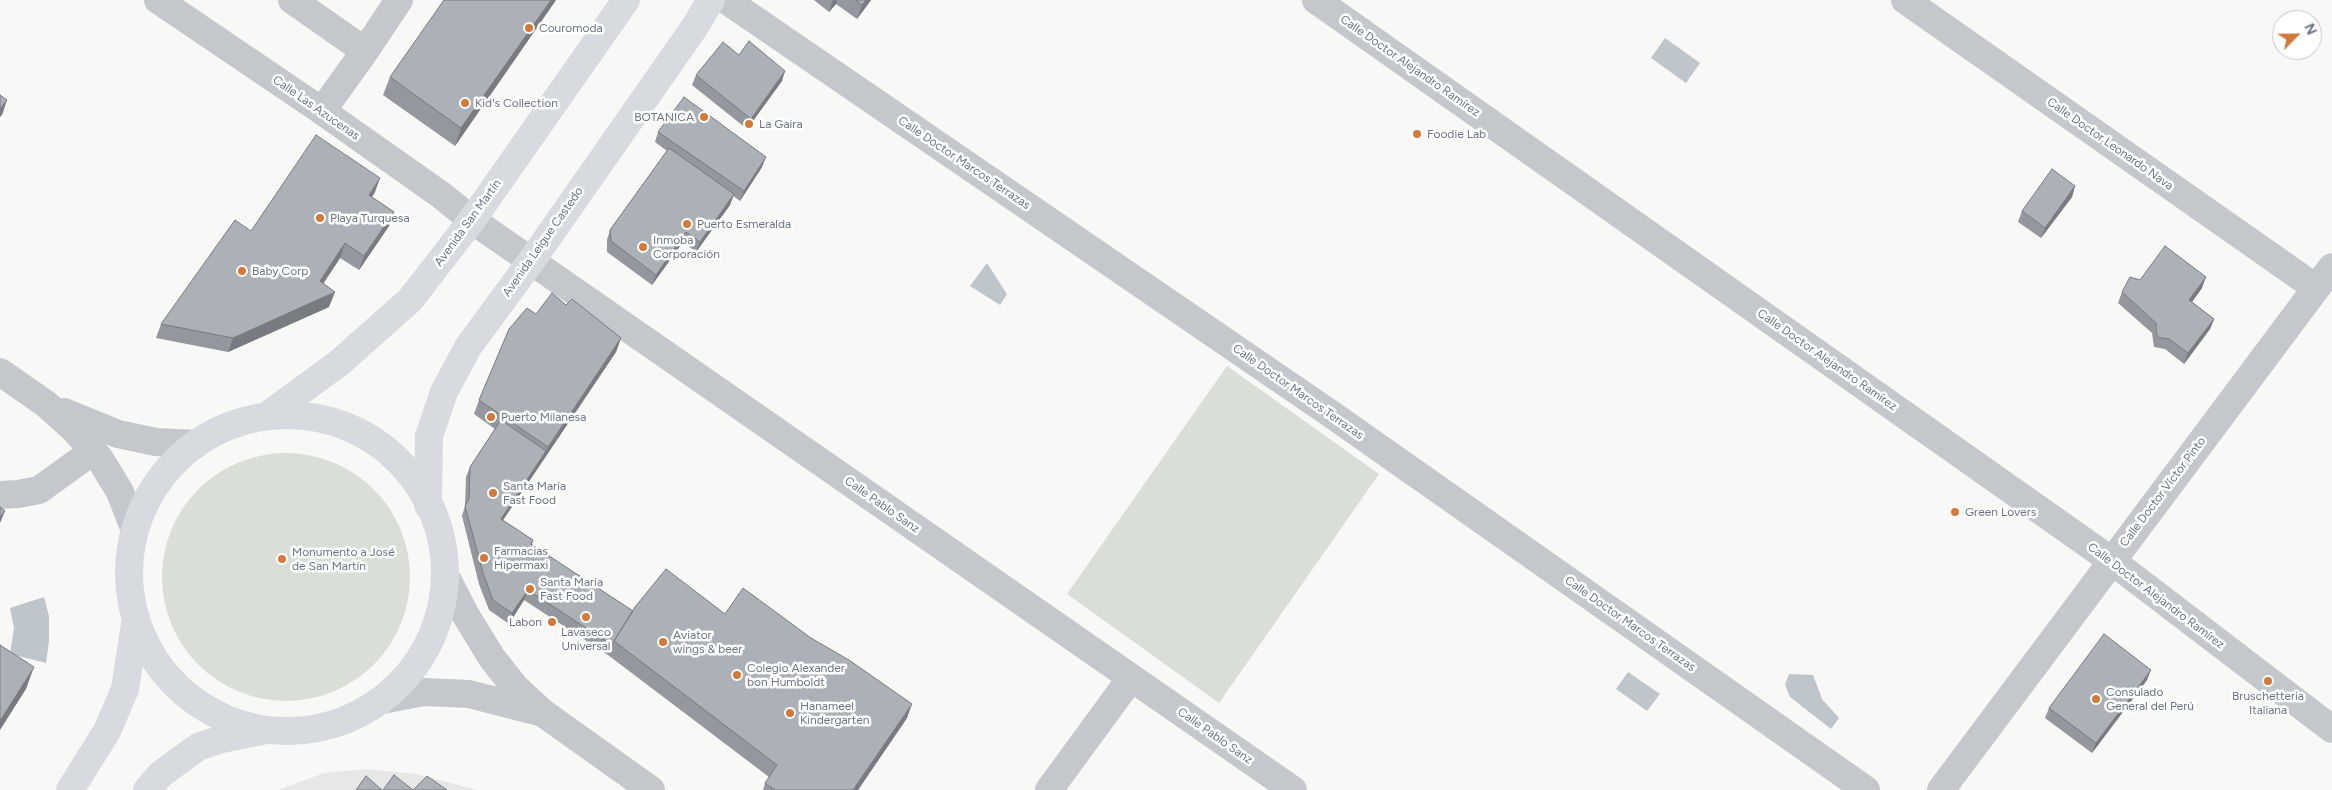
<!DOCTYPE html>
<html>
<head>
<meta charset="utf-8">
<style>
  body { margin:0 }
  #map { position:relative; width:2332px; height:790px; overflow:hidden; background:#f8f8f6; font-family:Figtree,sans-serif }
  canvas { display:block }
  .north { position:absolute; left:2272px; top:10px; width:50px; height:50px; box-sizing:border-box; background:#fff; border:1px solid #c3c7ce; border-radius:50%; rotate:67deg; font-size:14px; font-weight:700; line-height:20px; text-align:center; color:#6a7484 }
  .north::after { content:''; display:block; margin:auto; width:18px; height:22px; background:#d37a3b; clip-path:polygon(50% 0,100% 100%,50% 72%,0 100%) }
</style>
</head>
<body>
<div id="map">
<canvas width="2332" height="790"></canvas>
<div class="north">N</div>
</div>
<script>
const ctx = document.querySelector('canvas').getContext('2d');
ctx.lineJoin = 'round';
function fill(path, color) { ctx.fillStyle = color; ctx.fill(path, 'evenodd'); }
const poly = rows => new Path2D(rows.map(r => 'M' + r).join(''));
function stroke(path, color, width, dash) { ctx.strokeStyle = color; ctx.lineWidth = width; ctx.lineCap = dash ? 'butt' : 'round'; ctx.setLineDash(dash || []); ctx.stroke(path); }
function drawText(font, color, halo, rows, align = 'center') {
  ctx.font = font + ' Figtree,sans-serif'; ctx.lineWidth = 5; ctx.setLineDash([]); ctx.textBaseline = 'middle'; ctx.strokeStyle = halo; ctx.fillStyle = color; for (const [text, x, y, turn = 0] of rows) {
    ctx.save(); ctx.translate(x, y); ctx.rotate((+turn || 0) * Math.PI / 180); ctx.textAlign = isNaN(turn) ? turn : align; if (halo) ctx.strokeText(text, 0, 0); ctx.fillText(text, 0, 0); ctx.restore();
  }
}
const built = poly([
  [367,769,416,774,478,790,278,790,324,773]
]);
const green = poly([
  [1227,366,1379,474,1219,703,1067,594],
  '162 577a124 124 0 1 1 248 0a124 124 0 1 1-248 0Z'
]);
const water = poly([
  [1665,38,1700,63,1686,83,1651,58],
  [987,263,1007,294,1000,305,970,286],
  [44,597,49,616,49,641,46,663,10,654,14,628,10,608],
  [1628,672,1660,694,1647,711,1616,689],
  [1789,674,1813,675,1822,699,1839,718,1831,729,1790,697,1785,685]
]);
const minor = poly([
  [158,0,322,111,441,195,472,220,1293,790],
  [292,0,365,51,399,0],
  [726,0,1331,414,1866,790],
  [1316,0,2112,561,2332,729],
  [1905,0,2316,288],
  [322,111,365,51],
  [0,372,46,404,75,430,100,459,120,492,134,528],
  [64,412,118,434,156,442,196,444],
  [0,495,18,494,39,490,93,451],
  [448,581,465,614,492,658,515,687,543,713,651,790],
  [382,700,424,692,469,694,539,712],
  [1049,790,1131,678],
  [1941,790,2332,267]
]);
const major = poly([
  [272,412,339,363,410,300,472,220,626,0],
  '129 573a158 158 0 1 1 316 0a158 158 0 1 1-316 0Z',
  [428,505,429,436,444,392,468,347,532,260,694,28,711,0],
  [70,790,107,731,125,689,136,618],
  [147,790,161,774,198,747,222,739,262,731]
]);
const wall = poly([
  [556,0,455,146,383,95,390,77],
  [814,0,871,0,857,19,836,4,829,12],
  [739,55,782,81,747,129,692,85,696,75],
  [658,132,762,167,740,201,733,196,730,205,696,252,683,242,652,285,607,252,607,240,610,230,667,151,655,142],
  [2075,186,2072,197,2041,238,2018,222,2022,211],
  [375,192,372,197,394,212,389,226,359,270,340,258,323,284,329,307,228,352,156,338,161,324,251,231],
  [2140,280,2202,288,2192,302,2214,319,2210,329,2184,364,2165,349,2154,347,2152,333,2118,303,2122,292],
  [566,305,621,338,616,352,503,520,533,540,532,545,633,611,725,614,907,718,858,790,763,790,765,783,769,777,608,655,524,600,509,624,489,610,479,584,462,516,465,506,466,477,470,467,495,429,474,414,479,400,536,314],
  [2147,680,2092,753,2045,718,2049,708]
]);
const shadedWall = poly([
  [551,0,556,0,455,146,461,128],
  [833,0,837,0,836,4,829,12],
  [866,0,871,0,857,19,862,5],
  [785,71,782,81,747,129,751,119],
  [7,100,2,115,0,117,0,109],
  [766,157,762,167,740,201,744,191],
  [380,178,375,192,364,209,369,195],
  [2075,186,2072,197,2041,238,2045,228],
  [734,194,730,205,696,252,700,242],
  [394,212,389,226,359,270,364,256],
  [686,232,683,242,652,285,656,275],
  [345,243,340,258,315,296,320,281],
  [2206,277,2202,288,2186,310,2189,300],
  [335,292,329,307,228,352,233,338],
  [2214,319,2210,329,2184,364,2188,353],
  [621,338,616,352,497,529,501,519],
  [5,511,0,523,0,517],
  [528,590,524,600,509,624,512,613],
  [34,667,26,689,0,730,0,721],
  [2151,670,2147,680,2092,753,2096,743],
  [912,704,907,718,858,790,853,790]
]);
const building = poly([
  [444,0,551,0,461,128,390,77,444,0],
  [856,0,866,0,862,5,856,0],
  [749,41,785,71,751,119,696,75,723,42,739,55,749,41],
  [0,95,7,100,0,109,0,95],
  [684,97,766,157,744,191,658,132,684,97],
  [316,135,380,178,369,195,394,212,364,256,345,243,320,281,335,292,233,338,161,324,235,220,251,231,316,135],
  [669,148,734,194,700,242,686,232,656,275,611,241,610,230,669,148],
  [2052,169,2075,186,2045,228,2022,211,2052,169],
  [2165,246,2206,277,2189,300,2214,319,2188,353,2169,339,2157,337,2156,323,2122,292,2130,277,2140,280,2165,246],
  [552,293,566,305,572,299,621,338,548,447,479,400,509,329,527,308,536,314,552,293],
  [501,420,546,451,501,519,533,540,531,544,633,611,614,641,612,645,528,590,512,613,493,600,483,573,465,506,469,499,470,467,501,420],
  [0,507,5,511,0,517,0,507],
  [666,569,725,614,743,588,811,638,849,660,912,704,853,790,775,790,765,783,777,765,614,641,635,607,666,569],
  [2104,634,2151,670,2096,743,2049,708,2104,634],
  [0,645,34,667,0,721,0,645],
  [394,775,413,790,427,776,447,790,383,790,394,775],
  [366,776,382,790,356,790,366,776]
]);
const markers = [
  [529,28,5,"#d37a3b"],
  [465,103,5,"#d37a3b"],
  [704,117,5,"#d37a3b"],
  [749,124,5,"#d37a3b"],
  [1417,134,5,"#d37a3b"],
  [320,218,5,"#d37a3b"],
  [687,224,5,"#d37a3b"],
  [643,247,5,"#d37a3b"],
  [242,271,5,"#d37a3b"],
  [491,417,5,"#d37a3b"],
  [493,493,5,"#d37a3b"],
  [1955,512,5,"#d37a3b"],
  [484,558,5,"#d37a3b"],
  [282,559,5,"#d37a3b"],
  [530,589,5,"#d37a3b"],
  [586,617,5,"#d37a3b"],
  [552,622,5,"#d37a3b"],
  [663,642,5,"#d37a3b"],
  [737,675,5,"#d37a3b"],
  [2268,681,5,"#d37a3b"],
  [2096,699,5,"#d37a3b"],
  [790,713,5,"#d37a3b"]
];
const poiNames = [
  ["Couromoda",539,28],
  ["Kid's Collection",475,103],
  ["BOTANICA",694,117,"right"],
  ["La Gaira",759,124],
  ["Foodie Lab",1427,134],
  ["Playa Turquesa",330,218],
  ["Puerto Esmeralda",697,224],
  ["Inmoba",653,240],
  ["Corporación",653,254],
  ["Baby Corp",252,271],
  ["Puerto Milanesa",501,417],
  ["Santa María",503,486],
  ["Fast Food",503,500],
  ["Green Lovers",1965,512],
  ["Farmacias",494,551],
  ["Hipermaxi",494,565],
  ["Monumento a José",292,552],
  ["de San Martín",292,566],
  ["Santa Maria",540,582],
  ["Fast Food",540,596],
  ["Labon",542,622,"right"],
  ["Lavaseco",586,632,"center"],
  ["Universal",586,646,"center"],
  ["Aviator",673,635],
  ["wings & beer",673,649],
  ["Colegio Alexander",747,668],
  ["bon Humboldt",747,682],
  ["Consulado",2106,692],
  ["General del Perú",2106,706],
  ["Bruschetteria",2268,696,"center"],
  ["Italiana",2268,710,"center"],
  ["Hanameel",800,706],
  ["Kindergarten",800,720]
];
const streetNames = [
  ["Calle Doctor Alejandro Ramírez",1410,66,35],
  ["Calle Las Azucenas",316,108,35],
  ["Calle Doctor Leonardo Nava",2110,144,35],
  ["Calle Doctor Marcos Terrazas",964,163,34],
  ["Avenida San Martín",468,223,-54],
  ["Avenida Leigue Castedo",543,242,-55],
  ["Calle Doctor Alejandro Ramírez",1827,360,35],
  ["Calle Doctor Marcos Terrazas",1298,392,35],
  ["Calle Doctor Víctor Pinto",2163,492,-53],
  ["Calle Pablo Sanz",882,505,35],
  ["Calle Doctor Alejandro Ramírez",2156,596,37],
  ["Calle Doctor Marcos Terrazas",1630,624,35],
  ["Calle Pablo Sanz",1215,736,35]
];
fill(built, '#e6e7e6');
fill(green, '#d9dfd7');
fill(water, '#bec5cb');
stroke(minor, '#c4c7cb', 28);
stroke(major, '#d7dade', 28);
fill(wall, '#94989e');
fill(shadedWall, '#787c81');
fill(building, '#acb1b8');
stroke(building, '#787c81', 1);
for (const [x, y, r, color] of markers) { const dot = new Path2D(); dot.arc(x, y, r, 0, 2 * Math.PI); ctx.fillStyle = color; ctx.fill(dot); stroke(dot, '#fff', 2); }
drawText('12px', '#6a7484', '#fff', poiNames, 'left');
drawText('12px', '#6a7484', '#fff', streetNames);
</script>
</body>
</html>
